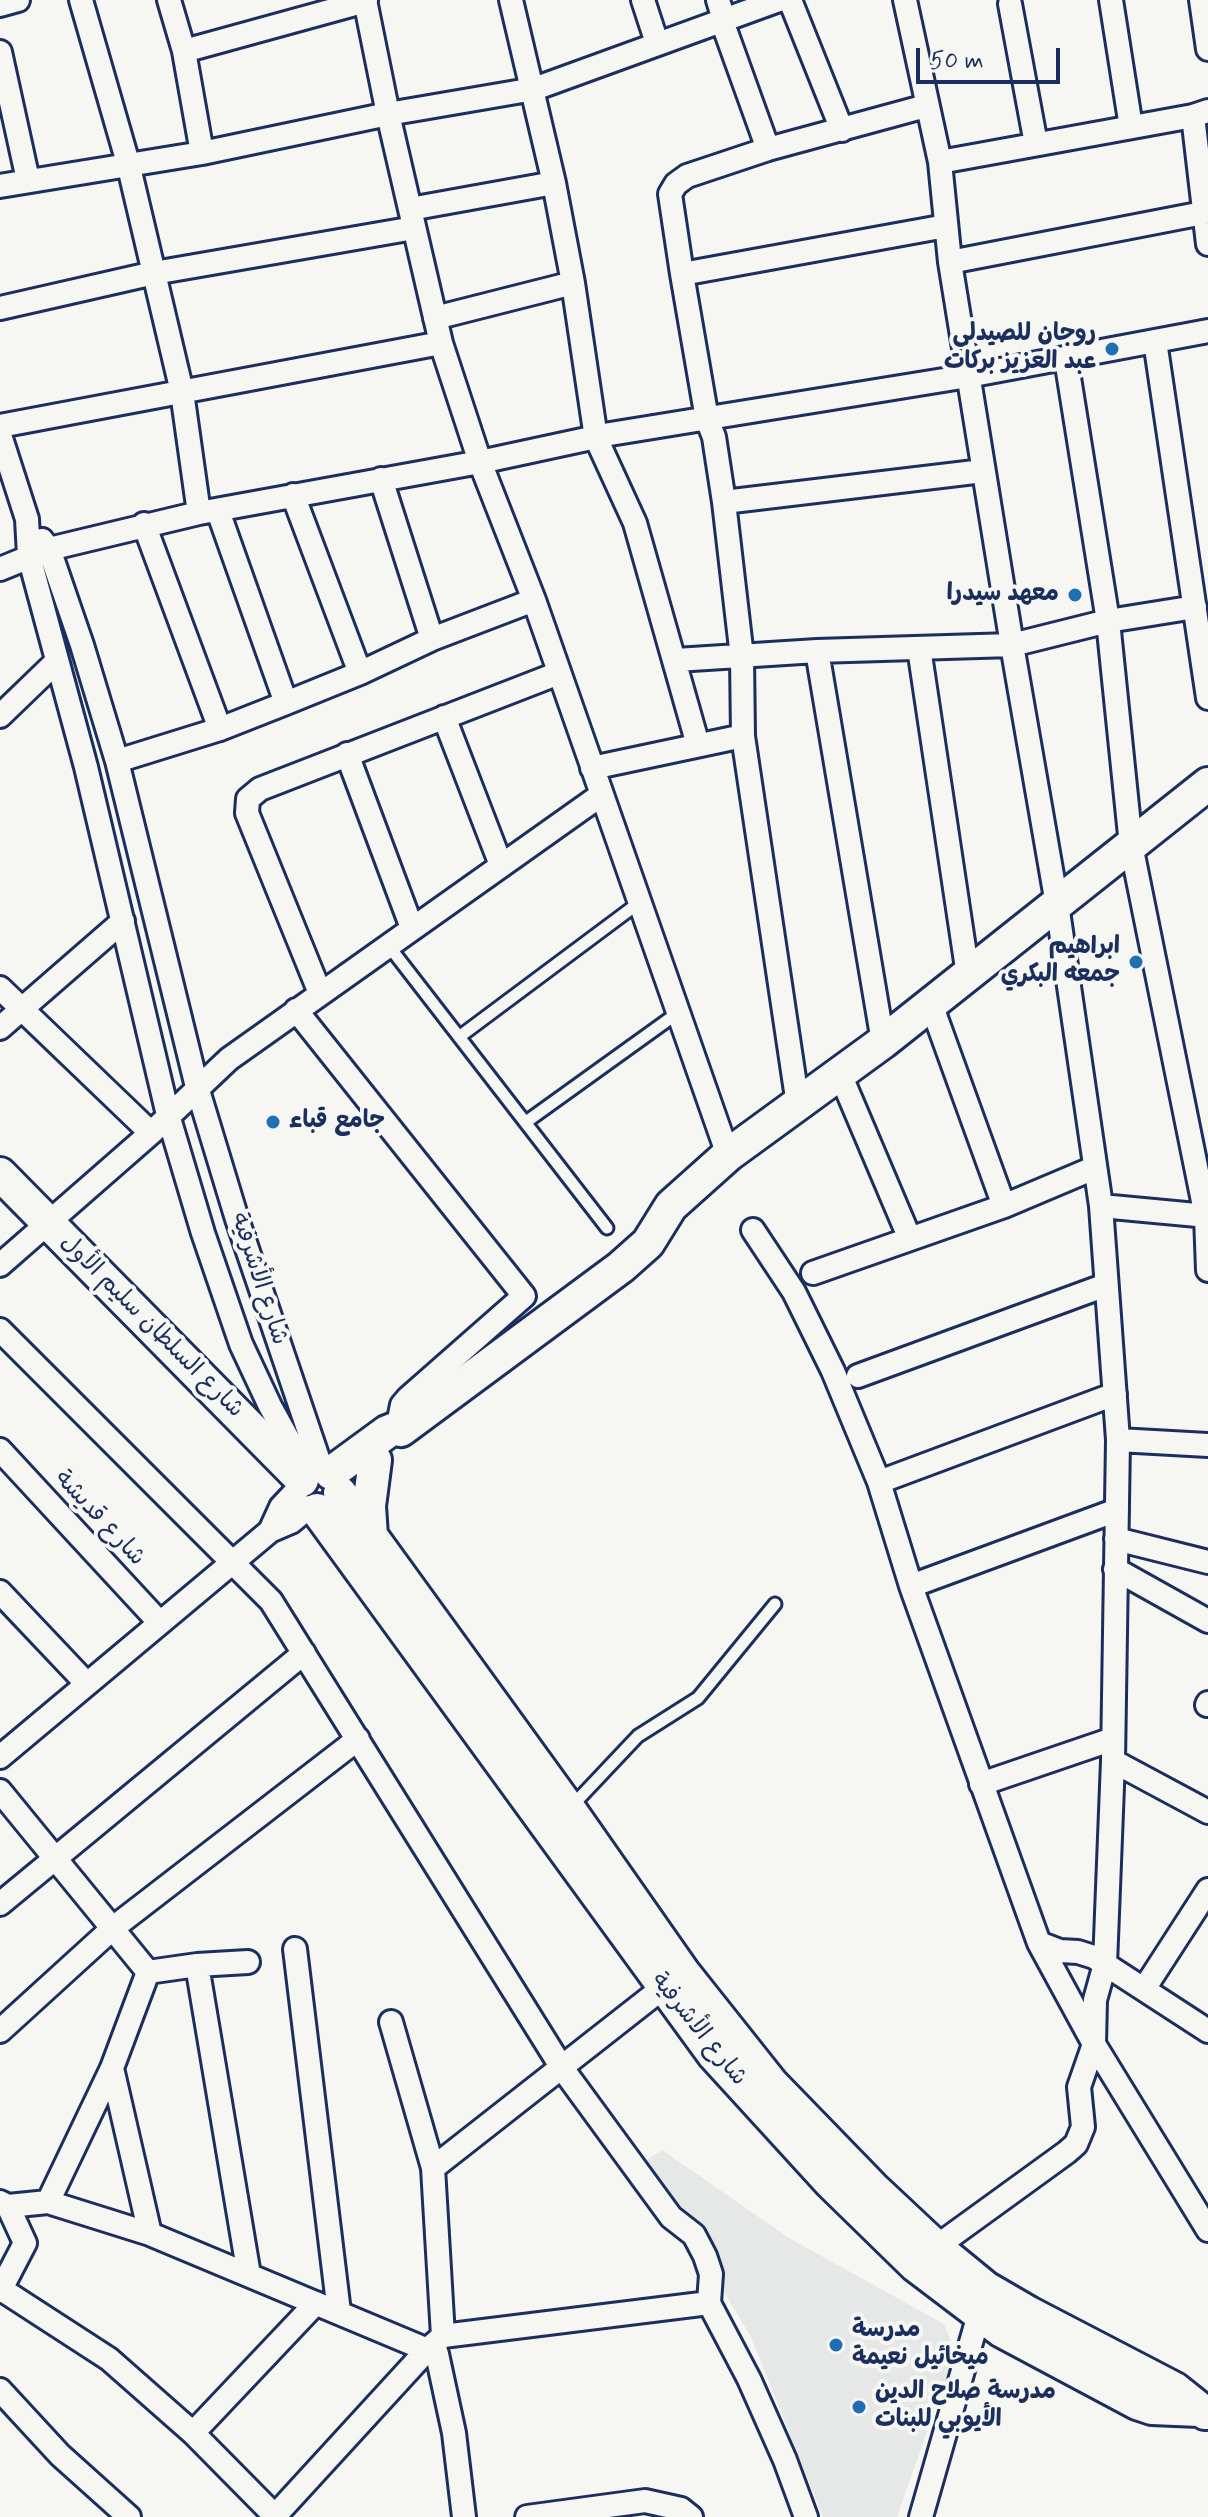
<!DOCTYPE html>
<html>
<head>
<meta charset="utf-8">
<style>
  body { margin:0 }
  #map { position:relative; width:1208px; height:2517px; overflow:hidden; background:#f6f6f2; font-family:Mynerve,sans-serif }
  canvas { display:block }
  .scale { position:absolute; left:916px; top:48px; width:144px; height:36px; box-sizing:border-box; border:4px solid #1b2f5e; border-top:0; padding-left:10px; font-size:24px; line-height:28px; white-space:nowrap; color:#1b2f5e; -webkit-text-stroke:6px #f6f6f2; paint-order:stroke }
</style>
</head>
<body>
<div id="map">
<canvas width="1208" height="2517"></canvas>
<div class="scale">50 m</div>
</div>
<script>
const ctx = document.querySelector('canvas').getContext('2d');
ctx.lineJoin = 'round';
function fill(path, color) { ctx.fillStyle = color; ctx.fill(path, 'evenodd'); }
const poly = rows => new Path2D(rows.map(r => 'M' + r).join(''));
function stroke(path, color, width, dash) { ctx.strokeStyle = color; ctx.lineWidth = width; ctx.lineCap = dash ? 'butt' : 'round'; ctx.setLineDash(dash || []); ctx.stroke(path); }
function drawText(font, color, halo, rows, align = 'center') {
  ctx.font = font + ' Mynerve,"Playpen Sans Arabic",sans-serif'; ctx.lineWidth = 8; ctx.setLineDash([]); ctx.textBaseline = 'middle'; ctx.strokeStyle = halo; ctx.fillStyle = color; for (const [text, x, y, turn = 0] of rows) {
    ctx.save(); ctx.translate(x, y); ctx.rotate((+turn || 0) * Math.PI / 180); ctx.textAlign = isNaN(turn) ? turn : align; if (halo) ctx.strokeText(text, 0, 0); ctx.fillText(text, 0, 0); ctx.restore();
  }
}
const built = poly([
  [662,2150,789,2238,944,2324,955,2352,897,2517,823,2517,751,2337,697,2246,639,2165]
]);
const lane = poly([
  [388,945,607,1228],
  [459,1037,640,902],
  [526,1122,679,1012],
  [571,1807,638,1736,698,1698,775,1604]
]);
const street = poly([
  [81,0,128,163,182,392,199,513],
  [169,0,184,51,202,153],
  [365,0,388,114,441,343,480,462,534,600,728,1155],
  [511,0,554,183,573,283,596,438,635,523,698,745],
  [643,0,657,43],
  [718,0,724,20],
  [790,0,842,130],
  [905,0,940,162,950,262,1012,645,1057,904,1101,1206,1208,1216],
  [1111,0,1131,127],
  [1201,0,1208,49],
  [1010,4,1036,144],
  [0,5,18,0],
  [722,21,768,149],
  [184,51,366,1],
  [0,52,28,180],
  [1193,116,1208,244],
  [940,162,1193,116,1208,111],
  [0,186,202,153,388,114,534,89,779,0],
  [410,209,554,183],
  [950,262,1208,212],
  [682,274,946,226],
  [0,308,154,273,414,228],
  [435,318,573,283],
  [1155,341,1208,698],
  [1066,359,1108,621,1131,845,1206,1216,1208,1270],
  [0,426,441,343],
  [0,435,27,519,29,556,86,767,168,1115,203,1233,241,1344,270,1406,307,1473],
  [381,479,432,639],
  [293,495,360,673],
  [724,502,983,471],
  [218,511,286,703],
  [144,524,220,729],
  [42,540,49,549,82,645,117,761,197,1087,237,1219,322,1470],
  [0,569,49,549,199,513,480,462,610,434,968,376,1208,331],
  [919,648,968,975],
  [817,651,883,1042],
  [676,660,817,651,1012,645,1108,621,1195,607],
  [0,716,57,661],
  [444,717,501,865],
  [347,754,412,928],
  [117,761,220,729,286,703,360,673,432,639,534,600],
  [592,768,743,736],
  [0,988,151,1133],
  [320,993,247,813,248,799,260,789,559,673],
  [931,1004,1004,1206],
  [296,1010,524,1296,408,1398,402,1405,400,1415,401,1430],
  [0,1028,123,921],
  [840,1074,910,1239],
  [798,1105,743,736,742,657,724,502,714,437,707,419,682,274,670,194,676,184,687,176,768,149,926,106],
  [753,1230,794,1292,833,1371,879,1482,911,1586,1039,1943,1094,2044,1208,2230],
  [0,1265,151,1133,229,1059,601,795],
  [813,1273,1004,1206,1094,1168],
  [0,1330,271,1601,562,2068,671,2217,694,2235,705,2256,711,2274,709,2303],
  [858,1376,1106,1285],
  [1118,1440,1208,1445],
  [0,1450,160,1623],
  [879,1482,1115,1394],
  [270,1531,281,1507,299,1488],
  [1116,1539,1208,1562],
  [1115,1569,1208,1621],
  [911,1586,1117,1510],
  [0,1592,87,1684],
  [1207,1705,1208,1703],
  [0,1757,270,1531,291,1522,309,1507],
  [1113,1761,1208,1812],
  [981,1784,1113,1739],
  [0,1791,148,1972,112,2068,48,2202],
  [0,1904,304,1653],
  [1039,1943,1060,1951,1078,1952,1094,1957,1208,2031],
  [295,1949,339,2312],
  [197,1965,249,2275],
  [148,1972,197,1965,248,1962],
  [1144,1989,1208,1890],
  [391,2022,433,2168],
  [0,2031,113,1928,358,1739],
  [112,2068,150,2234],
  [0,2202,8,2206,48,2202,150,2234,437,2354,454,2433,464,2517],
  [936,2247,1067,2152,1076,2144,1083,2127,1079,2087,1094,2044,1095,2000,1105,1964,1113,1761,1118,1440,1101,1206],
  [1,2289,109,2359,193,2433,275,2516],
  [0,2291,25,2243,8,2206],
  [443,2336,433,2168,674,1979],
  [0,2390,60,2455,129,2517],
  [193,2433,316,2303],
  [274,2517,427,2350,443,2336,709,2303,749,2379,785,2460,806,2517],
  [527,2517,645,2501,681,2509,691,2517],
  [921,2517,982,2304]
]);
const secondary = poly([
  [0,1174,302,1480],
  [331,1473,387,1432,397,1428,401,1430,621,1267,648,1243,671,1206,728,1155,883,1042,1208,784],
  [340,1493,569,1809,683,1972,772,2084,873,2188,936,2247,986,2288,1029,2313,1175,2389,1205,2413],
  [317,1510,714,2055,830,2182,915,2265,1002,2331,1137,2403,1152,2408,1199,2410],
  [371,1536,369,1506,375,1460]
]);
const markers = [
  [1112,349,8,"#1f6fb2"],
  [1075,595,8,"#1f6fb2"],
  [1136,962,8,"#1f6fb2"],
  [273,1122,8,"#1f6fb2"],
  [836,2345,8,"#1f6fb2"],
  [859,2407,8,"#1f6fb2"]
];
const poiNames = [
  ["روجان للصيدلي",1096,335],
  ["عبد العزيز بركات",1096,363],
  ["معهد سيدرا",1059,595],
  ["ابراهيم",1120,948],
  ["جمعه البكري",1120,976],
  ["جامع قباء",289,1122,"left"],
  ["مدرسة",852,2331,"left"],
  ["ميخائيل نعيمة",852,2359,"left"],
  ["مدرسة صلاح الدين",875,2393,"left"],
  ["الأيوبي للبنات",875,2421,"left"]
];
const streetNames = [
  ["شارع الأشرفية",258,1279,72],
  ["شارع السلطان سليم الأول",151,1327,45],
  ["شارع قديشة",99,1519,47],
  ["شارع الأشرفية",698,2030,51]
];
fill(built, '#e6e7e7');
stroke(lane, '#1b2f5e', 17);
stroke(street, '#1b2f5e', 28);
stroke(secondary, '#1b2f5e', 38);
stroke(lane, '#f6f6f2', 11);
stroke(street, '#f6f6f2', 22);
stroke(secondary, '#f6f6f2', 32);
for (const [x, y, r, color] of markers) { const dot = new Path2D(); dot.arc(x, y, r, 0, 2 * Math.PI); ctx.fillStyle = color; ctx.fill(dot); stroke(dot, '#f6f6f2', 3); }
drawText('bold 24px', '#1b2f5e', '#f6f6f2', poiNames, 'right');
drawText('24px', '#1b2f5e', '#f6f6f2', streetNames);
</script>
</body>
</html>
